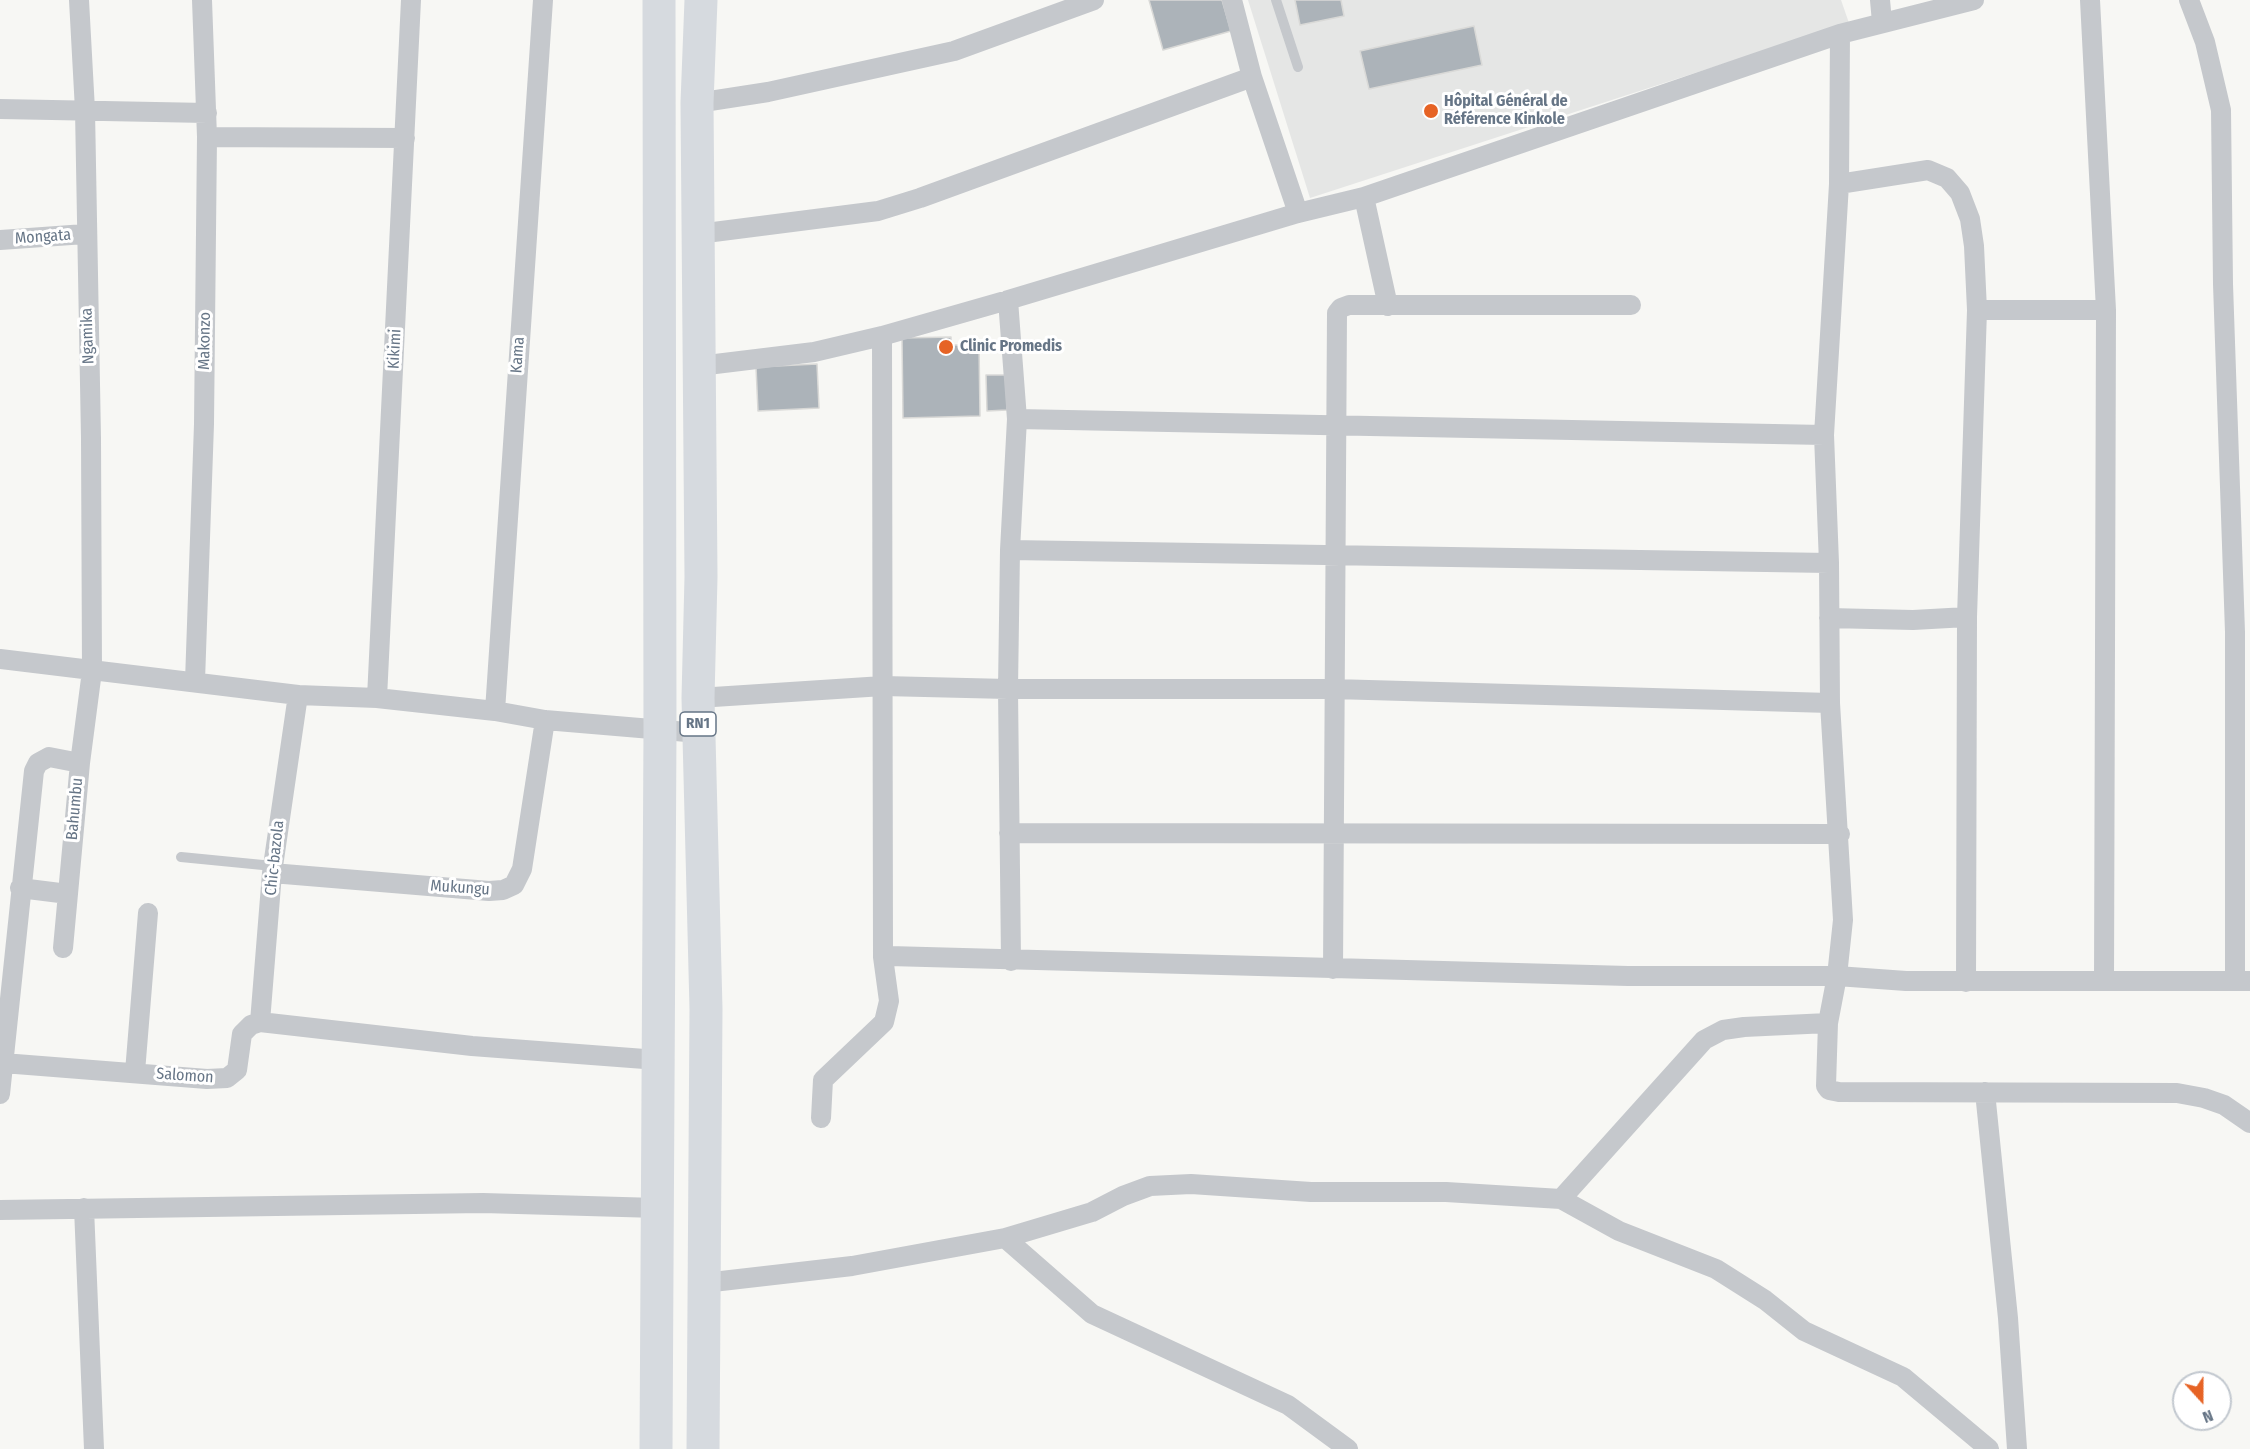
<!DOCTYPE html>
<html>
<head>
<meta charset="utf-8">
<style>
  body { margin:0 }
  #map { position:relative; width:2250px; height:1449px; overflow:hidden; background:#f7f7f4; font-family:"Fira Sans Condensed",sans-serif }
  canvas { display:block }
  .north { position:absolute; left:2172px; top:1371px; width:60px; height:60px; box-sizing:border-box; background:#fff; border:2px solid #c2c8cf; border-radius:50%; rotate:159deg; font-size:16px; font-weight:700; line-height:24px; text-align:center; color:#667586 }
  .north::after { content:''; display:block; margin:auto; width:21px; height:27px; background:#e66325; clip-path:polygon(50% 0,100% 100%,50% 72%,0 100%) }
</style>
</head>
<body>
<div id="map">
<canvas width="2250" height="1449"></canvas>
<div class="north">N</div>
</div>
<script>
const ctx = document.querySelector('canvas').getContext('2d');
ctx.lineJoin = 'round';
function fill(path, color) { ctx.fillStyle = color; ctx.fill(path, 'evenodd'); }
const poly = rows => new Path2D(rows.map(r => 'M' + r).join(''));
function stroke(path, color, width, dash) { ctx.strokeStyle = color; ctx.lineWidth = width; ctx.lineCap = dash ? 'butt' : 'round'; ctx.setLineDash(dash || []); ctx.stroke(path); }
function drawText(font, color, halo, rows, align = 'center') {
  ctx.font = font + ' "Fira Sans Condensed",sans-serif'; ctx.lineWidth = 6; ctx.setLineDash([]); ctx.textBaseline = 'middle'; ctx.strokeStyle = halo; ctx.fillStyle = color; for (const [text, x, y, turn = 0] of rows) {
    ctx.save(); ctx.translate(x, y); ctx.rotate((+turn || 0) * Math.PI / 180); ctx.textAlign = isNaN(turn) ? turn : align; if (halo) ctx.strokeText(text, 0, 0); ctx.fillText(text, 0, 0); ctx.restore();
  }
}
const built = poly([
  [1248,0,1841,0,1849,23,1310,198]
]);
const building = poly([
  [1149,0,1222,0,1231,31,1163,50,1149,0],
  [1295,0,1341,0,1344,16,1300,25,1295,0],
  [1474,26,1482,65,1369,89,1360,51,1474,26],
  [951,337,951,345,979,345,980,416,903,418,902,338,951,337],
  [817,364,819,408,758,411,756,367,817,364],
  [986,375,1006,375,1007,410,987,411,986,375]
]);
const service = poly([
  [1276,0,1298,67],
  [181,857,273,866]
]);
const minor = poly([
  [1232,0,1252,77,1298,213],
  [1880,0,1882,22],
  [2090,0,2106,310,2104,980],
  [2189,0,2205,42,2221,110,2223,284,2235,632,2235,981],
  [1840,34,1839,184,1824,435,1829,563,1830,703,1843,920,1837,976,1828,1023,1826,1086,1829,1090,1839,1092,2177,1093,2204,1098,2224,1105,2250,1123],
  [697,103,768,92,954,51,1094,0],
  [0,109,207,113],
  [207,137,405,138],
  [1839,184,1928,170,1947,178,1960,193,1970,219,1974,246,1977,310,1967,617,1966,982],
  [1364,197,1388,306],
  [698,234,878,211,920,198,1252,77],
  [0,240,85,234],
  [1008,300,1017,419,1010,550,1008,689,1011,961],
  [1977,310,2106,310],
  [882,336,883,957],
  [699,366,814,352,882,336,1008,300,1298,213,1364,197,1840,34,1974,0],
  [1017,419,1824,435],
  [1010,550,1829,563],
  [1829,618,1913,620,1967,617],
  [0,659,298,695,377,698,495,711,545,720,699,733],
  [195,681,204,424,207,137,202,0],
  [377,698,411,0],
  [698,698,883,686,1008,689,1333,689,1830,703],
  [495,711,543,0],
  [1009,833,1840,834],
  [272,873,489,891,503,890,514,885,522,869,545,720],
  [20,888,68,894],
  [63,948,80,763,92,671,91,438,85,110,79,0],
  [1333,969,1337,313,1341,308,1349,305,1631,305],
  [260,1022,272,873,298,695],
  [3,1063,207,1079,227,1078,237,1070,242,1034,251,1025,260,1022,472,1046,658,1060],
  [135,1072,148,913],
  [1985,1092,2008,1318,2017,1449],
  [0,1094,34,771,38,763,49,757,80,763],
  [821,1118,823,1080,884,1022,889,1001,883,957,889,956,1628,976,1837,976,1906,981,2250,981],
  [1561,1199,1704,1040,1723,1030,1744,1027,1828,1023],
  [84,1208,94,1449],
  [0,1210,483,1203,657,1208],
  [1005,1238,1092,1314,1288,1405,1348,1449],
  [704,1283,852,1266,1005,1238,1092,1212,1123,1196,1150,1186,1191,1184,1311,1192,1446,1192,1561,1199,1619,1231,1716,1269,1765,1300,1804,1331,1903,1377,1989,1449]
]);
const trunk = poly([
  [701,0,697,103,701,577,698,698,706,1009,703,1449],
  [656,1449,660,731,659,0]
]);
const markers = [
  [1431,111,8,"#e66325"],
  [946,347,8,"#e66325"]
];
const shields = [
  [698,724,36]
];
const shieldNames = [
  ["RN1",698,724]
];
const poiNames = [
  ["Hôpital Général de",1444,102],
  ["Référence Kinkole",1444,120],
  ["Clinic Promedis",960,347]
];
const streetNames = [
  ["Mongata",43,237,-4],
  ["Ngamika",88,336,-92],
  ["Makonzo",205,341,-89],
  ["Kikimi",395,349,-87],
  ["Kama",518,355,-86],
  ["Bahumbu",75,809,-85],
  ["Chic-bazola",275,858,-84],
  ["Mukungu",460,888,4],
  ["Salomon",185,1076,4]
];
fill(built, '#e5e6e5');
fill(building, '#acb3b9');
stroke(building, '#d9d9d7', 1.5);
stroke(service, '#c5c8cc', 10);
stroke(minor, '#c5c8cc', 20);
stroke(trunk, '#d6dadf', 33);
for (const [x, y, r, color] of markers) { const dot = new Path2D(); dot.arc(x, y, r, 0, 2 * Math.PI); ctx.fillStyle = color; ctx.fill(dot); stroke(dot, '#fff', 2); }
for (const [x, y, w] of shields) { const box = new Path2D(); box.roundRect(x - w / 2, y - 12, w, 24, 4.5); ctx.fillStyle = '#fff'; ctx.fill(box); stroke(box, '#667586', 1.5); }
drawText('bold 15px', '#667586', null, shieldNames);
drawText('bold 16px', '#667586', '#fff', poiNames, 'left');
drawText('16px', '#667586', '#fff', streetNames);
</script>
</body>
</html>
